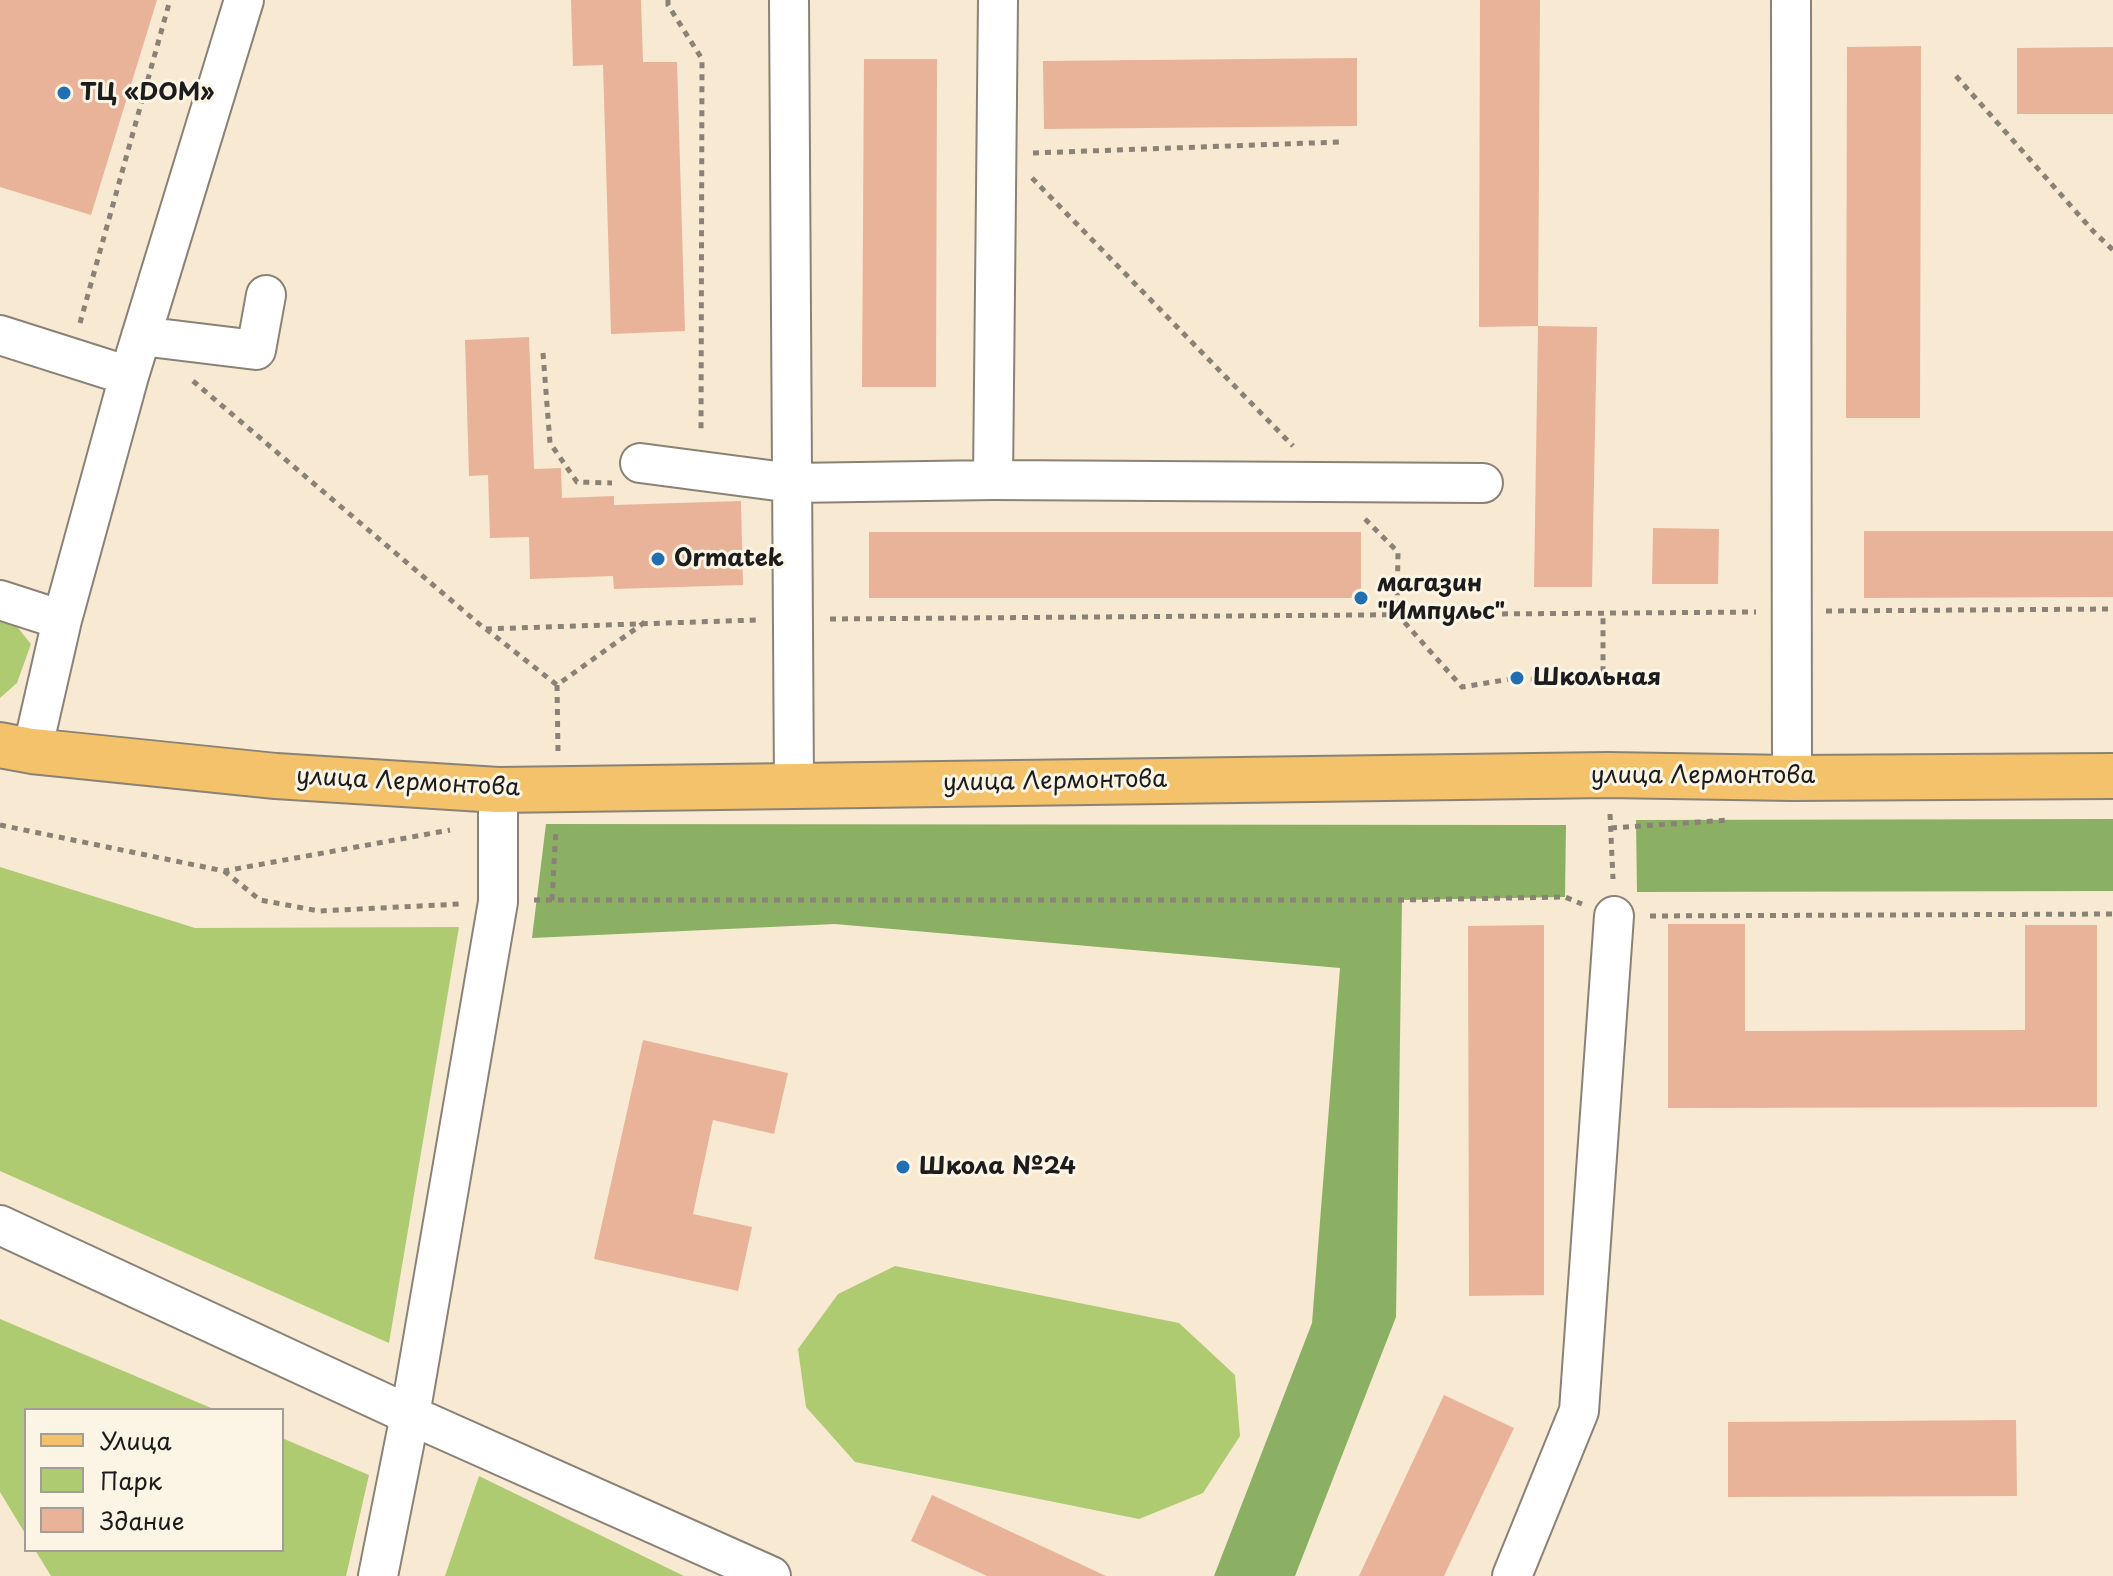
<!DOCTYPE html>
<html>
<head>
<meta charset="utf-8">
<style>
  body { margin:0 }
  #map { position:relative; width:2113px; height:1576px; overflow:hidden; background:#f8e9d2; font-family:"Playpen Sans",sans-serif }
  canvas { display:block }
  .legend { position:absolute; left:24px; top:1408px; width:260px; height:144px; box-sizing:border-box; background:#fcf5e5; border:2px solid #a29e95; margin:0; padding:10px 14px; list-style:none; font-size:24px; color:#1c1c1c }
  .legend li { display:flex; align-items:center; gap:16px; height:40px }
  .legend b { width:40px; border:2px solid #a29e95 }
</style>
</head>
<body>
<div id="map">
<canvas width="2113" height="1576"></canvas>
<ul class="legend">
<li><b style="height:10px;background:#f3c26a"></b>Улица</li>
<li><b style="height:22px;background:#afcb71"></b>Парк</li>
<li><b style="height:22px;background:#e9b399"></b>Здание</li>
</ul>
</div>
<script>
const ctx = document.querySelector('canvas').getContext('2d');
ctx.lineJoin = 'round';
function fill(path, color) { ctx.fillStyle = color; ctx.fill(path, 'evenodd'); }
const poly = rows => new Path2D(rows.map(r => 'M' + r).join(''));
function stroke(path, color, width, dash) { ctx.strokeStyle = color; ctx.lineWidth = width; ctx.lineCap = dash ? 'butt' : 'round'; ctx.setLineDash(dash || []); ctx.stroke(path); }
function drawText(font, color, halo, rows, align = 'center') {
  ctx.font = font + ' "Playpen Sans",sans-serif'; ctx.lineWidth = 6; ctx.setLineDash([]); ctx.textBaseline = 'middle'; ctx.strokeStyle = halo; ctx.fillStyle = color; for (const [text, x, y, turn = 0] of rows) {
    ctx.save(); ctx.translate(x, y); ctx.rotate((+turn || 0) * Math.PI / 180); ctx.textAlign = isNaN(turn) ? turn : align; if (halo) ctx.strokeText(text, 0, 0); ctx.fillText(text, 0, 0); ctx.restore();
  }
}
const green = poly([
  [0,618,14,623,31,644,17,683,0,698],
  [0,867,195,928,459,927,389,1343,0,1171],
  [895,1266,1179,1323,1235,1375,1240,1436,1203,1493,1139,1519,855,1462,806,1407,798,1349,838,1294],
  [0,1319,216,1410,26,1410,26,1535,0,1492],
  [282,1438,369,1475,346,1576,51,1576,35,1550,282,1550],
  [479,1476,684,1576,445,1576]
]);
const forest = poly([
  [2113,819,2113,891,1637,892,1636,820],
  [546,824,1566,825,1565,897,1402,900,1396,1317,1295,1576,1214,1576,1312,1323,1340,968,835,924,532,938]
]);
const building = poly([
  [0,0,157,0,91,215,0,187],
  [571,0,641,0,643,62,677,62,685,331,611,334,603,65,573,66],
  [1480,0,1540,0,1538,326,1597,327,1592,587,1534,587,1538,326,1479,327],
  [1921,46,1920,418,1846,418,1847,47],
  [2113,47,2113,114,2017,114,2017,48],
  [1357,58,1357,126,1044,129,1043,61],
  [864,59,937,59,936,387,862,387],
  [529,337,534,469,561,468,562,498,614,496,614,505,741,501,743,585,614,589,613,576,530,579,529,537,490,538,488,475,469,476,465,340],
  [1653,528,1719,529,1718,584,1652,584],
  [1864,531,2113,531,2113,597,1864,598],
  [869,532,1361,532,1361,598,869,598],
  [1668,924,1745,924,1745,1031,2025,1030,2025,925,2097,925,2097,1107,1668,1108],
  [1544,925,1544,1295,1469,1296,1468,926],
  [643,1040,788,1073,774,1134,713,1120,693,1214,752,1227,738,1291,594,1259],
  [1444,1395,1514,1428,1444,1576,1359,1576],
  [2016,1420,2017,1496,1728,1497,1728,1422],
  [932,1495,1106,1576,987,1576,911,1541]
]);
const path = poly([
  [668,0,668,5,702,59,701,433],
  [1956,76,2094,232,2113,250],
  [1033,153,1340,142],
  [1032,178,1293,446],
  [80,323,170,0],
  [543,353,550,443,577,482,612,483],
  [193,381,485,629,756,620],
  [1365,519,1398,552,1397,614,1462,687,1517,678,1603,684,1603,613],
  [1826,611,2113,609],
  [830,619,1756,612],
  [486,629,557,685],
  [558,751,557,685,645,622],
  [1610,814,1613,879],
  [0,825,224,871,450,830],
  [1611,828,1729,820],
  [224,871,260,900,319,911,460,904],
  [534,900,1402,900,1565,897,1582,904],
  [552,900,556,829],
  [1650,916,2113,914]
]);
const minor = poly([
  [789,0,794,785],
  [1791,0,1792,778],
  [0,335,129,376],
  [141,336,256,350,266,295],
  [640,463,792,483,993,480,1483,483],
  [993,480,998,0],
  [0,600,62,620],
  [32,751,62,620,129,376,244,0],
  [0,1225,410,1415,771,1576],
  [378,1576,410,1415,498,902,498,790],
  [1512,1576,1579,1411,1614,916]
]);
const major = poly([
  [0,745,32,751,276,776,498,790,1608,775,1792,778,2113,776]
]);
const markers = [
  [64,93,8,"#1f6fb2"],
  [658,559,8,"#1f6fb2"],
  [1361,598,8,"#1f6fb2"],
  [1517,678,8,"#1f6fb2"],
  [903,1167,8,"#1f6fb2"]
];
const poiNames = [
  ["ТЦ «DOM»",80,93],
  ["Ormatek",674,559],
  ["магазин",1377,584],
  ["\"Импульс\"",1377,612],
  ["Школьная",1533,678],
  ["Школа №24",919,1167]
];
const streetNames = [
  ["улица Лермонтова",1703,776],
  ["улица Лермонтова",1055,782,-1],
  ["улица Лермонтова",408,783,3]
];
fill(green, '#afcb71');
fill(forest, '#8baf63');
fill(building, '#e9b399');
stroke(minor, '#8a8277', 42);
stroke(major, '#8a8277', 48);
stroke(path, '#8a8277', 5, [6, 6]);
stroke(minor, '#fff', 38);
stroke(major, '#f3c26a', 44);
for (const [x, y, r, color] of markers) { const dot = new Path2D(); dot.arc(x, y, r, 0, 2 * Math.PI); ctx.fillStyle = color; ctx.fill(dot); stroke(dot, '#fcf5e5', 3); }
drawText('bold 24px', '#1c1c1c', '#fcf5e5', poiNames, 'left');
drawText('24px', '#1c1c1c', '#fcf5e5', streetNames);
</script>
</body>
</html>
